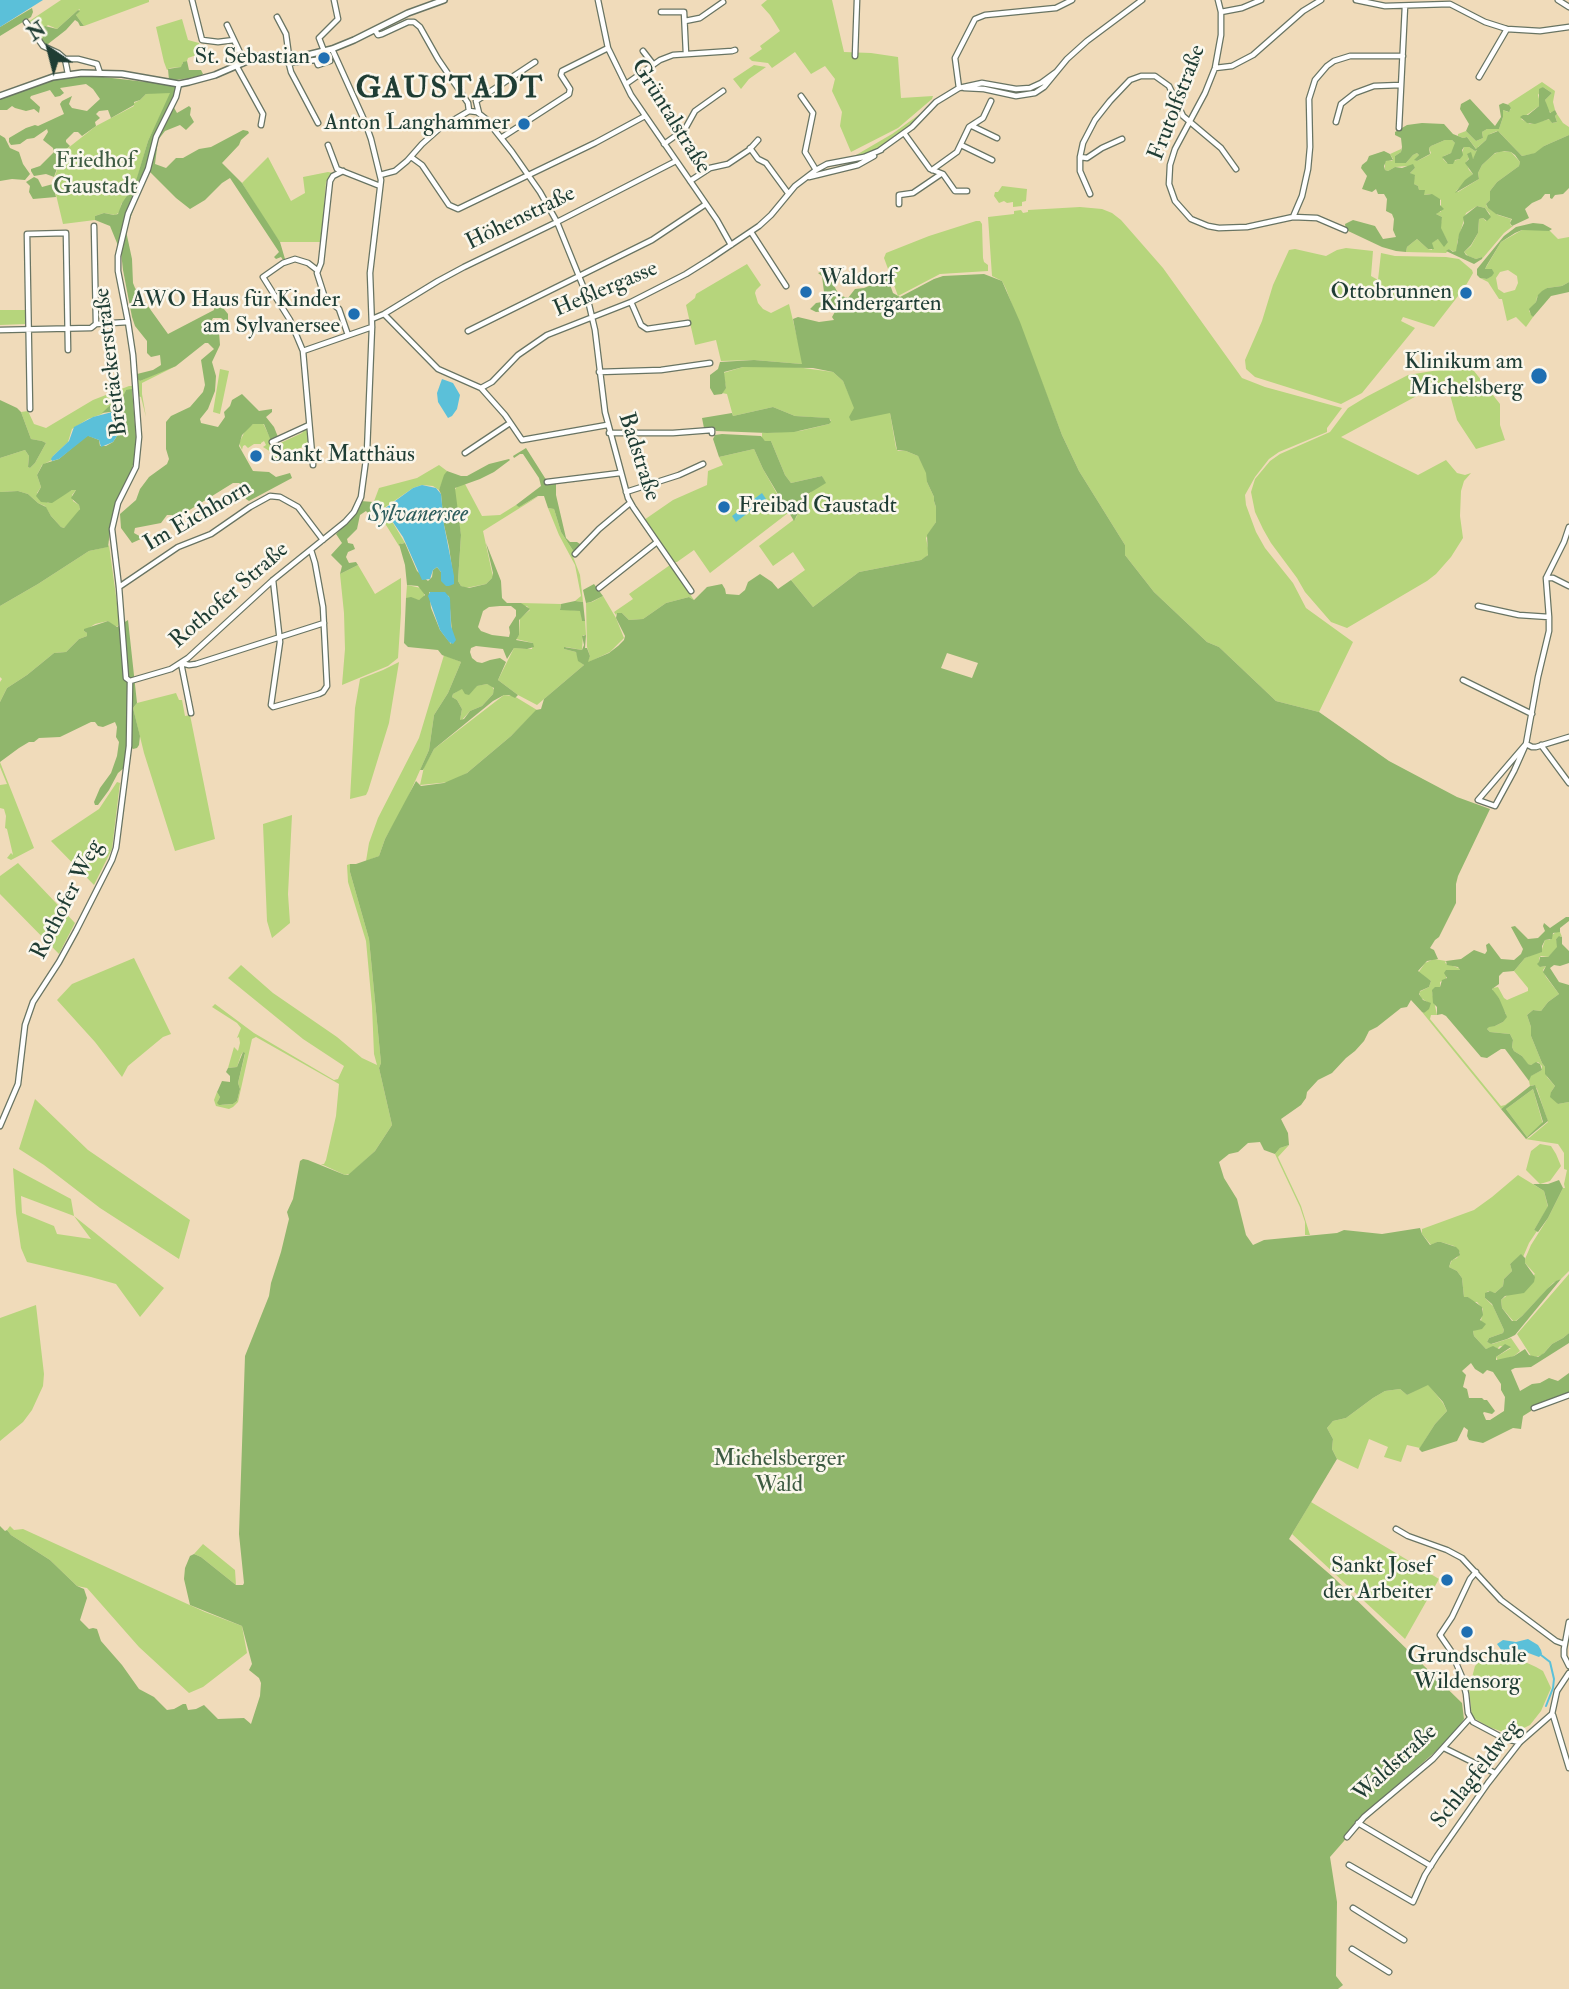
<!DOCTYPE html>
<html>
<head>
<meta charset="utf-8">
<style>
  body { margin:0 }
  #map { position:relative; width:1569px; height:1989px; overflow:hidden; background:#f0dbba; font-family:"IM FELL Double Pica",serif }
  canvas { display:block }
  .north { position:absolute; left:14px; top:14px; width:70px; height:70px; -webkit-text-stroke:5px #fbf7ec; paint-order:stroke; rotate:325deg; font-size:19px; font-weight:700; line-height:28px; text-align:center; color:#1f3d34 }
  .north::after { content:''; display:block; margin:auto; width:24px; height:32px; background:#1f3d34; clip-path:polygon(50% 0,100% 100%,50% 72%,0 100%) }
</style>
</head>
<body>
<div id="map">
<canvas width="1569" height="1989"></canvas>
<div class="north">N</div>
</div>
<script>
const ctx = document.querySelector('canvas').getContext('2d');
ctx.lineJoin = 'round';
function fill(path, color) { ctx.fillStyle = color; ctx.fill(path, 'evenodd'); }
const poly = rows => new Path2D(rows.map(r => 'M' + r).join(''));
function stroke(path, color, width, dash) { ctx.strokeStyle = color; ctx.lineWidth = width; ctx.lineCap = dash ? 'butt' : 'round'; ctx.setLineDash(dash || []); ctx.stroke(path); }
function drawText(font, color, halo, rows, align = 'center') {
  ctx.font = font + ' "IM FELL Double Pica",serif'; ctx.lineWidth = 5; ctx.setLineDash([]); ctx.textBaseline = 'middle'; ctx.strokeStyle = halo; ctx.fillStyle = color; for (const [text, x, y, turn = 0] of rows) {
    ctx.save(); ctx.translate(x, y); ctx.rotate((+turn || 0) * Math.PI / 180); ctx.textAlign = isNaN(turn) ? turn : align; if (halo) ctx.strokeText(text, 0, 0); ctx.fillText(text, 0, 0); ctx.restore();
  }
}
const green = poly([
  [61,0,149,0,149,2,84,26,76,15,80,9,78,10,57,29,48,25,43,29,45,34,41,39,28,22],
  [767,0,832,0,844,52,871,53,898,57,901,98,933,96,932,99,898,128,851,152,840,126,842,112,832,91,835,79,825,66,811,74,795,52,772,68,768,63,752,61,749,58,762,49,760,46,780,31,770,15,761,5],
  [182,19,188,40,199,43,199,54,188,58,187,61,182,63,182,67,170,68,167,70,164,62,156,27],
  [754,65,766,67,749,79,741,89,733,79],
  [1542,82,1555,91,1553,102,1555,110,1551,113,1547,109,1545,100,1552,93,1543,87,1538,95,1540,103,1539,106,1521,119,1530,124,1550,119,1552,123,1557,122,1555,116,1557,114,1563,123,1569,127,1569,135,1544,146,1537,153,1522,156,1500,133,1497,131,1490,134,1486,140,1478,147,1478,152,1474,158,1472,159,1467,154,1469,158,1466,162,1469,170,1473,174,1456,191,1458,192,1479,179,1478,173,1482,165,1494,154,1501,151,1511,152,1520,162,1519,166,1497,182,1490,191,1490,200,1486,204,1487,207,1498,215,1511,219,1510,223,1511,226,1513,226,1504,233,1482,259,1482,257,1476,259,1468,256,1464,252,1471,246,1478,233,1479,219,1483,218,1486,221,1490,214,1485,208,1477,206,1466,213,1457,243,1457,250,1454,252,1449,249,1446,253,1406,252,1407,247,1417,239,1428,249,1432,250,1431,243,1438,239,1448,242,1440,228,1442,217,1436,214,1438,211,1441,212,1441,200,1430,194,1424,195,1423,190,1419,190,1418,186,1414,184,1413,180,1415,176,1410,173,1415,168,1408,166,1395,167,1388,171,1385,170,1385,162,1388,160,1392,161,1393,159,1390,154,1401,149,1401,152,1395,156,1396,163,1406,163,1413,155,1417,153,1419,155,1415,160,1417,161,1429,155,1431,153,1429,148,1431,146,1445,140,1452,140,1455,143,1455,146,1451,153,1444,156,1443,159,1447,163,1460,159,1464,147,1469,147,1475,151,1477,150,1467,137,1463,138,1458,136,1458,134,1466,131,1476,141,1483,138,1482,132,1487,129,1499,129,1503,117,1503,110,1508,112,1511,109,1508,104],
  [157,92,171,93,148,141,136,182,130,195,121,204,120,212,115,215,104,213,95,216,95,220,63,224,53,182,63,152,96,126,134,106,134,103,140,100,146,94],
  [920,114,905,130,880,147,867,154,851,158,892,134],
  [268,157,291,201,305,193,303,177,328,172,333,173,326,182,321,242,280,242,268,225,242,183],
  [1002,186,1027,189,1026,201,1022,202,1022,206,1013,207,1013,202,1007,203,1004,201,999,203,994,196,995,192,998,192],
  [1080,207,1102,209,1112,213,1121,220,1163,268,1242,378,1265,387,1342,408,1327,428,1327,432,1279,452,1269,459,1255,477,1245,495,1246,505,1256,532,1265,548,1293,583,1306,608,1353,642,1319,712,1276,701,1219,647,1207,642,1154,592,1125,555,1125,545,1079,471,1062,435,1006,289,1002,281,992,276,988,217,1014,214,1014,211,1021,210,1023,213,1028,212,1028,210],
  [976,221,980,221,982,224,983,258,984,262,988,265,988,271,940,274,898,296,884,258,886,253,929,236],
  [1539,229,1550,231,1558,239,1569,237,1569,282,1562,286,1547,288,1537,297,1536,302,1529,311,1533,317,1526,327,1516,317,1507,321,1502,299,1499,299,1488,282,1480,278,1487,279,1493,274,1492,269,1485,269,1501,242,1522,230],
  [1508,270,1517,276,1518,283,1515,290,1504,293,1498,289,1496,278,1500,272],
  [1346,248,1373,251,1371,276,1378,280,1381,253,1395,256,1446,257,1459,259,1472,270,1473,273,1465,287,1434,327,1403,317,1401,321,1415,328,1362,393,1341,404,1255,377,1246,369,1245,360,1262,321,1273,285,1289,250,1295,249,1326,256,1337,250],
  [747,264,761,285,756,290,755,293,758,303,763,309,771,313,789,304,803,362,802,364,754,360,721,361,716,340,695,345,686,305,695,298,696,294],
  [0,310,25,310,25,324,0,325],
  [172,366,176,366,142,383,142,394,146,417,141,397,138,396,137,379,140,381],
  [1463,366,1474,371,1500,404,1500,425,1505,440,1476,449,1457,420,1446,380,1341,437,1418,475,1446,460,1457,473,1465,475,1471,473,1464,481,1461,491,1460,516,1463,538,1451,557,1436,574,1427,581,1347,628,1331,622,1305,592,1297,578,1271,543,1263,529,1255,512,1251,492,1255,479,1270,461,1280,454,1330,432,1348,408,1366,397,1408,375],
  [743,367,796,367,833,372,843,381,855,408,882,413,890,413,896,448,898,451,906,451,918,456,927,473,927,482,934,497,934,501,936,507,936,522,926,538,929,553,926,557,921,560,859,572,813,607,791,580,805,570,793,552,773,566,759,546,796,518,805,498,814,489,825,483,822,476,791,483,785,475,771,441,765,441,762,439,762,433,800,431,829,424,831,420,826,418,795,416,773,407,733,416,727,394,722,393,726,387,723,373],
  [220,369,229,371,220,414,213,412],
  [129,386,132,386,133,390,126,390,122,398,111,404,102,414,88,419,72,429,68,442,53,456,52,460,42,465,37,475,41,487,37,493,48,503,72,490,76,490,72,495,73,501,79,505,80,508,78,514,64,528,61,527,51,516,45,506,38,503,28,494,18,491,0,492,0,458,25,450,29,456,28,467,30,468,35,463,46,443,42,441,31,439,21,412,28,411,34,424,46,428,93,400],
  [263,423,272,442,269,443,272,443,271,452,263,447,266,445,264,441,261,443,261,444,254,444,248,448,245,445,243,446,242,450,239,443,246,429,253,424],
  [304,430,307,430,309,444,274,460,272,455,274,452,273,445,274,446,302,433],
  [754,449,763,469,788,513,710,573,694,550,677,562,673,562,644,520,673,500,707,485,708,471,723,465,719,457],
  [439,465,447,471,439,490,433,486,422,485,413,488,384,508,405,543,402,543,399,546,373,504,379,488,417,478],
  [465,484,482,516,500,515,516,505,518,506,524,504,539,496,483,531,493,577,486,584,466,588,461,586,458,581,461,535,454,491,458,485],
  [548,508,554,509,561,532,574,552,572,554,580,575,583,602,575,601,581,596,575,565,559,535],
  [109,545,120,625,115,627,108,621,95,624,84,631,87,633,87,636,79,639,66,652,54,653,27,675,7,688,0,702,0,682,2,679,0,677,0,606,38,584,89,551,107,547],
  [358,565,375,594,401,578,401,613,398,658,388,666,342,685,345,649,344,613,340,574],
  [670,565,694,600,689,597,666,603,643,619,629,620,622,613,617,613,616,615,614,612,633,599,629,594],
  [407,585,421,588,424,593,424,598,419,600,406,598],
  [603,596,616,618,624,638,610,652,587,663,590,656,587,647,586,603,592,602],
  [521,603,561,604,560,609,581,611,582,621,585,620,586,635,583,635,582,650,566,647,564,649,576,652,580,662,584,665,537,705,518,695,498,680,514,648,532,649,533,643,516,639,519,635,520,618,530,610,527,606,522,606],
  [444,655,461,662,448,693,434,715,429,750,404,806,385,839,379,856,366,861,369,843,378,818,419,738],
  [399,662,389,723,368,791,366,795,350,799,355,708,360,679,383,670],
  [487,684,492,686,494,690,493,694,482,706,470,711,462,720,460,720,462,709,457,700,452,697,453,694,461,689,473,690,476,686],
  [176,693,179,700,182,700,185,716,190,715,215,839,175,851,144,753,133,708,137,703],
  [504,695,514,696,537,710,511,736,467,773,450,782,420,785,424,767,434,749],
  [0,762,34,848,11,860,7,858,11,853,13,855,7,829,5,828,6,816,4,809,0,808,0,785,7,784,0,767],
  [117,782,120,783,112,849,94,885,51,841,99,809],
  [292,815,288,894,290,923,272,938,267,921,263,824],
  [18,863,75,923,59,954,0,894,0,876],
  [350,864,350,872,369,939,381,1063,379,1068,392,1125,375,1151,350,1174,345,1175,321,1164,324,1164,326,1160,336,1116,339,1084,256,1037,252,1039,238,1102,233,1107,229,1109,216,1106,214,1100,217,1092,220,1097,218,1101,222,1105,233,1104,237,1101,240,1089,238,1083,245,1054,243,1052,241,1055,237,1067,228,1068,234,1047,238,1051,240,1043,239,1037,237,1038,241,1028,237,1023,212,1007,215,1004,254,1033,334,1080,338,1079,344,1066,303,1039,228,978,241,965,273,993,337,1037,362,1058,377,1065,374,1054,372,1006,366,941,348,882,347,865],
  [1556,932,1560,932,1562,937,1560,936,1556,939,1558,947,1548,957,1541,956,1539,958,1540,967,1546,966,1543,970,1546,977,1559,994,1548,1002,1541,1011,1533,1010,1527,1015,1531,1027,1531,1036,1542,1063,1545,1067,1547,1077,1555,1086,1551,1092,1558,1104,1569,1102,1569,1271,1561,1279,1553,1283,1522,1316,1514,1322,1502,1308,1501,1300,1535,1274,1525,1263,1525,1259,1531,1245,1548,1218,1563,1188,1565,1188,1564,1184,1567,1170,1564,1169,1564,1153,1558,1144,1525,1139,1529,1138,1548,1122,1537,1089,1534,1085,1530,1086,1529,1081,1530,1076,1542,1070,1542,1066,1538,1062,1531,1065,1527,1064,1522,1056,1514,1051,1512,1047,1513,1040,1510,1034,1490,1032,1487,1029,1489,1026,1495,1026,1503,1022,1506,1014,1500,1005,1499,998,1492,991,1493,988,1498,987,1504,998,1507,1000,1528,991,1528,988,1514,971,1525,958,1536,953,1541,952,1545,940,1550,940,1552,935],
  [134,958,171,1034,163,1037,128,1066,122,1077,95,1042,57,1000,72,984],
  [1434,959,1446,961,1445,963,1461,969,1446,976,1446,979,1440,982,1440,987,1432,992,1437,1015,1431,1015,1430,1019,1501,1106,1505,1105,1522,1093,1501,1109,1422,1012,1424,1013,1429,1003,1421,998,1419,992,1429,987,1431,981,1418,973,1425,963],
  [1533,1089,1543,1124,1527,1137,1506,1109],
  [35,1099,88,1150,190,1220,179,1259,100,1208,44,1165,19,1149],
  [1540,1144,1551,1146,1556,1154,1561,1166,1550,1181,1540,1184,1526,1170,1531,1151],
  [1289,1145,1278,1157,1301,1206,1310,1235,1305,1235,1305,1222,1300,1207,1275,1154,1280,1148],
  [13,1168,71,1199,74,1216,164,1288,140,1317,116,1284,91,1277,27,1262,21,1248,16,1213],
  [21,1196,74,1216,91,1239,57,1234,54,1226,22,1213],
  [1518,1175,1544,1191,1548,1207,1534,1230,1537,1231,1529,1243,1523,1257,1521,1255,1510,1264,1512,1271,1504,1279,1503,1286,1495,1293,1488,1291,1485,1295,1485,1298,1493,1306,1504,1330,1503,1333,1489,1338,1487,1342,1492,1344,1511,1338,1520,1351,1514,1356,1498,1361,1496,1357,1511,1348,1500,1346,1497,1349,1495,1347,1486,1349,1474,1336,1473,1331,1476,1329,1481,1321,1483,1309,1477,1302,1473,1302,1468,1297,1464,1297,1462,1278,1457,1271,1449,1267,1452,1260,1457,1258,1460,1253,1454,1246,1441,1242,1437,1242,1431,1245,1422,1234,1422,1229,1474,1210,1492,1197],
  [1569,1274,1569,1333,1563,1338,1552,1344,1542,1355,1536,1357,1531,1356,1517,1334],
  [36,1305,44,1374,43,1386,32,1410,23,1422,0,1441,0,1318],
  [1428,1384,1443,1403,1447,1411,1435,1424,1420,1448,1407,1445,1401,1462,1384,1457,1388,1447,1369,1439,1358,1469,1337,1459,1332,1449,1333,1439,1327,1428,1333,1421,1346,1418,1373,1398,1385,1391,1400,1389,1407,1395],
  [1311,1502,1439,1579,1405,1639,1292,1534],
  [10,1526,14,1530,23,1529,205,1612,242,1626,247,1653,203,1687,189,1693,139,1647,87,1588,77,1586,50,1560,11,1535,7,1530],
  [203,1544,235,1570,236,1585,201,1557,194,1554],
  [1499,1657,1525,1662,1536,1667,1543,1671,1551,1688,1541,1711,1530,1725,1516,1732,1503,1732,1489,1727,1472,1717,1469,1689,1475,1666,1480,1661]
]);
const forest = poly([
  [32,8,33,12,31,17,0,36,0,27],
  [78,10,80,11,76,15,84,26,80,26,78,22,75,20,66,30,48,44,45,45,40,41,45,34,42,28,45,26,57,29],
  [187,61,189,70,201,70,203,74,198,77,175,80,177,85,172,104,177,113,189,106,191,108,190,115,194,122,186,130,180,125,165,131,158,140,155,164,166,168,176,158,183,158,199,149,211,147,243,130,248,131,249,133,241,140,239,145,222,163,242,183,280,242,285,259,283,260,281,257,276,259,274,257,279,252,230,178,222,183,205,200,190,209,176,198,150,172,139,184,135,184,148,141,170,93,146,94,140,100,134,102,134,105,111,118,108,110,99,111,96,114,100,118,95,122,96,126,82,136,78,132,74,132,66,140,66,142,70,146,63,152,54,177,46,174,34,176,31,171,31,169,40,166,54,152,53,148,43,140,48,132,47,129,34,138,27,139,20,144,11,145,9,142,9,138,26,128,35,125,38,126,64,114,60,104,62,101,72,96,69,104,72,108,87,111,100,99,93,89,86,84,60,88,64,93,60,96,55,97,50,90,47,91,31,96,30,98,40,107,39,113,34,109,26,111,15,108,12,106,7,110,0,110,0,97,54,79,65,78,95,76,146,82,148,77,169,80,168,69,181,67,183,62],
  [1543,87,1552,93,1545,100,1550,113,1555,110,1557,114,1555,116,1557,122,1552,123,1549,119,1535,124,1527,123,1520,117,1523,115,1528,115,1539,106,1539,89],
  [1470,99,1495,126,1501,117,1499,105,1503,103,1509,105,1511,108,1509,112,1503,110,1503,117,1499,129,1487,129,1482,132,1483,138,1476,141,1466,131,1469,124,1460,109,1461,104],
  [1422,123,1444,124,1453,134,1463,138,1467,137,1476,149,1486,140,1488,135,1498,131,1522,156,1535,153,1544,146,1569,135,1569,188,1563,194,1555,195,1552,199,1550,198,1550,194,1545,194,1541,199,1532,203,1525,209,1529,218,1512,226,1510,223,1512,219,1496,214,1488,208,1486,204,1490,200,1490,191,1497,182,1519,166,1520,162,1515,155,1511,152,1504,151,1495,153,1482,165,1478,173,1479,179,1455,193,1465,180,1473,174,1465,163,1469,159,1467,154,1471,152,1473,159,1477,150,1475,151,1469,147,1464,147,1462,150,1463,155,1460,159,1455,160,1453,164,1448,164,1442,157,1451,153,1455,143,1452,140,1445,140,1431,146,1429,148,1430,154,1417,161,1414,160,1419,155,1417,153,1413,155,1406,163,1395,163,1395,156,1401,152,1402,147,1401,138,1395,135,1395,132,1407,125],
  [0,135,5,138,10,148,19,152,23,164,30,174,25,180,12,179,0,181],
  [1384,151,1390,154,1393,160,1386,161,1384,166,1385,170,1388,171,1395,167,1402,168,1413,164,1415,168,1410,173,1415,175,1414,184,1418,186,1419,190,1425,190,1424,195,1432,194,1440,199,1440,205,1444,209,1436,214,1442,217,1441,228,1448,242,1444,247,1438,239,1432,243,1434,249,1428,249,1417,239,1407,247,1406,252,1396,251,1382,247,1346,230,1345,224,1353,220,1375,226,1383,239,1396,237,1393,230,1394,219,1392,214,1386,211,1387,199,1384,194,1378,194,1376,189,1372,192,1362,189,1367,176,1361,168,1362,165,1367,161,1369,156],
  [34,177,38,179,42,187,53,184,56,197,33,199,29,192,30,186,26,182],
  [134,186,137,188,135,192,139,193,126,231,132,259,133,283,135,288,168,334,214,310,215,298,228,314,228,324,221,318,213,318,210,323,213,328,219,332,220,345,212,362,216,376,215,391,208,409,200,419,201,423,218,427,225,417,224,412,230,406,232,400,242,394,259,411,272,409,272,412,266,417,274,427,278,437,271,441,264,424,253,424,242,435,239,446,253,471,269,472,276,477,290,473,292,478,249,501,246,499,242,485,239,483,233,483,175,519,172,515,167,515,161,523,135,528,134,533,143,538,132,543,121,528,120,514,136,500,140,489,149,477,167,464,169,459,166,449,166,422,171,416,190,407,203,392,205,385,201,360,214,349,208,343,205,343,176,366,140,381,137,379,137,374,153,370,161,365,160,355,151,357,147,353,147,341,135,326,132,317,123,270,121,252,117,250,117,243,110,226,95,220,95,216,104,213,114,215,118,214,122,203],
  [1477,206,1485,208,1491,217,1487,221,1483,218,1479,219,1478,233,1471,245,1464,252,1466,255,1476,259,1482,257,1482,259,1474,264,1446,251,1449,249,1453,252,1456,251,1459,234,1464,223,1463,217],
  [1533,223,1543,224,1552,229,1549,231,1522,230,1515,233,1501,242,1487,265,1485,269,1492,269,1494,273,1492,276,1487,279,1480,278,1477,275,1477,269,1504,236,1516,227],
  [835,267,835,270,829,274,831,280,839,295,848,298,855,289,864,288,874,284,876,278,883,274,887,276,893,293,900,297,934,279,943,276,984,274,1002,281,1020,322,1062,435,1079,471,1125,545,1125,555,1154,592,1207,642,1219,647,1276,701,1319,712,1389,761,1457,797,1490,809,1458,876,1456,884,1456,903,1439,937,1435,940,1430,948,1434,950,1438,959,1427,961,1418,971,1431,981,1429,987,1420,991,1419,994,1423,1000,1431,1003,1429,1009,1424,1013,1422,1012,1411,1000,1407,1007,1401,1008,1377,1027,1369,1031,1364,1041,1355,1051,1346,1058,1332,1073,1318,1080,1307,1092,1306,1098,1301,1105,1281,1119,1288,1133,1289,1145,1280,1148,1275,1154,1264,1150,1260,1142,1248,1143,1238,1152,1229,1154,1219,1162,1224,1178,1237,1199,1246,1235,1253,1245,1264,1240,1337,1233,1344,1230,1382,1234,1420,1228,1422,1234,1430,1245,1437,1242,1441,1242,1456,1247,1459,1250,1460,1255,1451,1261,1449,1267,1457,1271,1462,1278,1464,1297,1468,1297,1482,1307,1483,1315,1480,1320,1486,1324,1482,1329,1473,1331,1474,1336,1486,1349,1493,1346,1499,1349,1505,1344,1511,1347,1496,1357,1496,1360,1514,1356,1525,1349,1529,1355,1538,1357,1544,1353,1552,1344,1563,1338,1569,1333,1569,1343,1531,1367,1515,1368,1511,1370,1520,1391,1532,1384,1540,1383,1549,1378,1558,1381,1569,1373,1569,1393,1532,1406,1531,1411,1523,1416,1521,1429,1513,1428,1483,1443,1469,1440,1467,1436,1468,1430,1464,1427,1457,1441,1422,1452,1419,1449,1435,1424,1447,1411,1443,1402,1428,1385,1407,1395,1400,1389,1385,1391,1373,1398,1346,1418,1333,1421,1327,1428,1333,1439,1332,1449,1337,1459,1289,1539,1333,1577,1462,1703,1464,1719,1455,1731,1435,1752,1355,1822,1344,1841,1330,1857,1337,1902,1336,1976,1343,1985,1338,1989,0,1989,0,1526,5,1531,7,1530,11,1535,50,1560,77,1586,84,1589,87,1598,80,1620,89,1629,93,1628,97,1629,101,1641,122,1665,139,1689,154,1697,167,1710,174,1709,183,1704,186,1704,188,1710,196,1709,204,1705,218,1719,244,1718,251,1724,260,1696,261,1683,259,1678,249,1670,252,1664,242,1626,190,1605,184,1579,185,1568,190,1556,194,1554,201,1557,236,1585,243,1585,244,1583,239,1534,245,1356,269,1296,271,1283,281,1252,287,1227,289,1219,287,1212,293,1199,300,1161,303,1159,308,1160,345,1175,348,1175,375,1151,392,1125,379,1068,381,1063,369,939,350,872,350,864,356,864,379,856,385,839,416,781,421,786,444,783,467,773,511,736,536,710,541,709,544,699,584,665,578,661,576,652,564,649,564,647,582,650,584,645,582,636,586,635,585,648,587,648,590,656,588,662,609,653,618,646,624,640,625,636,616,618,617,613,622,613,629,620,643,619,666,603,689,597,694,600,707,587,722,584,725,589,726,594,739,595,745,590,748,582,760,574,772,582,778,589,791,580,813,607,859,572,921,560,928,555,927,535,936,522,936,507,934,501,934,497,927,482,926,473,918,456,906,451,897,450,890,413,851,421,849,417,854,408,843,381,833,372,813,368,743,367,724,372,726,388,722,394,714,395,710,388,710,375,718,369,720,362,754,360,802,364,793,319,798,317,819,322,834,320,832,317,836,310,816,312,810,309,816,303,822,302,825,300,822,276,818,273],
  [947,653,978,663,972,678,941,668],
  [1471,1363,1475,1369,1483,1374,1487,1370,1493,1372,1501,1384,1501,1390,1505,1397,1504,1411,1490,1420,1486,1420,1483,1413,1484,1412,1492,1414,1495,1411,1487,1400,1484,1400,1482,1398,1469,1398,1467,1389,1463,1387,1466,1375,1462,1371],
  [1569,282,1569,292,1551,296,1533,317,1531,315,1529,309,1536,302,1538,295,1542,291,1547,288,1562,286],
  [132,389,137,449,131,472,117,501,112,516,108,547,89,551,38,584,0,606,0,492,18,491,28,494,38,503,46,507,51,516,61,527,64,528,80,509,79,505,71,498,76,490,72,490,52,503,41,502,36,496,41,487,37,475,43,464,59,459,86,436,89,436,99,440,100,446,106,446,113,442,121,430,122,417,117,411,102,413,111,404,122,398,126,390],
  [0,400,17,408,21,412,31,439,42,441,46,443,35,463,30,468,28,467,29,456,25,450,0,458],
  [773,407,795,416,829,418,831,422,829,424,794,432,767,433,716,431,714,427,704,428,702,418,732,413,733,416],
  [722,434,761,436,765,441,771,441,785,475,791,483,822,476,826,483,808,494,794,521,763,469,754,449,719,457,713,439,715,435],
  [526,448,545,478,550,484,556,484,556,495,566,538,570,542,577,542,580,544,574,552,561,532,554,509,548,508,544,496,538,496,519,507,516,505,541,486,539,478,523,454,520,454,514,458,513,456],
  [509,459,510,460,494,472,480,479,455,488,461,535,458,581,461,586,469,588,486,584,492,578,493,573,486,543,501,581,502,598,507,603,521,603,530,609,519,620,519,635,516,640,533,643,534,647,527,649,514,648,507,659,503,649,476,646,471,648,470,652,472,658,477,662,482,663,490,660,500,658,506,662,498,680,518,695,515,698,509,695,504,695,493,701,434,749,423,770,420,770,429,750,434,715,448,693,461,662,442,655,438,650,408,647,404,643,406,598,411,597,419,600,425,595,418,586,407,585,405,565,399,544,405,543,417,571,428,581,432,577,433,570,437,567,441,572,441,578,454,582,449,547,444,525,441,494,439,490,444,475,447,471,461,476,467,476,489,464],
  [429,592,449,596,452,633,451,644,440,630,431,608],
  [500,606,511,606,516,610,516,616,509,627,510,633,509,637,492,635,481,631,478,627,483,611,489,607],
  [487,684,494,688,493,694,482,706,470,711,464,719,460,720,462,709,457,700,452,697,453,694,462,689,465,694,469,695,477,686],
  [361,501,373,502,373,505,378,511,371,517,366,511,360,515,357,529,347,539,348,543,353,544,355,549,348,552,346,557,349,563,356,562,358,565,340,574,342,566,331,555,342,543,336,534,350,520],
  [594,584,603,596,591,602,586,603,583,590],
  [575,601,583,602,585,621,582,621,580,611,560,610,561,604],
  [128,620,137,703,133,708,140,736,139,745,137,748,133,749,127,743,124,768,118,773,109,790,98,805,95,805,94,802,100,788,111,773,117,756,119,742,116,737,117,727,115,722,103,727,98,726,95,722,91,722,60,737,39,738,34,742,29,742,19,748,0,762,0,702,7,688,27,675,54,653,66,652,79,639,87,636,87,633,84,631,84,629,108,621,117,627],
  [1566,917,1569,917,1569,921,1560,928,1560,932,1553,933,1552,939,1545,940,1542,946,1542,952,1525,958,1514,971,1503,972,1499,976,1499,984,1492,989,1499,998,1507,1017,1503,1022,1495,1026,1489,1027,1487,1029,1490,1032,1510,1034,1513,1040,1512,1047,1514,1051,1522,1056,1528,1064,1531,1065,1536,1062,1540,1064,1542,1070,1531,1076,1529,1081,1505,1049,1501,1049,1487,1058,1481,1057,1446,1016,1442,1014,1437,1015,1437,1007,1433,1003,1432,990,1435,987,1440,987,1442,980,1447,978,1444,973,1446,970,1460,970,1458,967,1447,965,1446,961,1461,959,1474,950,1485,954,1487,951,1486,945,1489,943,1501,959,1514,960,1521,954,1523,949,1511,927,1515,926,1528,939,1538,938,1545,931,1543,926,1544,923,1550,928],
  [1559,936,1562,937,1562,944,1569,951,1569,963,1560,966,1554,965,1550,968,1559,982,1569,985,1569,1102,1558,1104,1550,1097,1551,1092,1555,1086,1545,1074,1545,1067,1542,1063,1531,1036,1531,1027,1527,1015,1533,1010,1541,1011,1548,1002,1559,994,1543,972,1546,966,1540,967,1537,964,1539,962,1540,957,1548,957,1557,947,1556,939],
  [243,1052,245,1053,238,1083,240,1089,237,1101,233,1104,219,1105,217,1103,220,1097,217,1092,218,1090,222,1081,230,1082,230,1076,226,1072,228,1068,237,1067],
  [1535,1085,1548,1121,1526,1139,1501,1109,1530,1086],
  [1533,1089,1543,1122,1527,1137,1506,1109],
  [1559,1180,1563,1188,1548,1218,1538,1232,1534,1230,1548,1206,1544,1191,1533,1184,1548,1184],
  [1521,1254,1525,1258,1525,1263,1535,1277,1534,1282,1524,1293,1505,1296,1501,1300,1502,1308,1512,1321,1516,1321,1522,1316,1547,1289,1556,1281,1561,1279,1515,1335,1507,1339,1491,1344,1487,1342,1489,1338,1503,1333,1504,1330,1492,1304,1485,1298,1485,1293,1490,1291,1495,1293,1503,1286,1504,1279,1512,1271,1510,1264]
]);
const water = poly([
  [0,0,43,0,0,27],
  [442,379,453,383,460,395,457,409,452,416,448,418,438,402,437,393],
  [116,411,119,411,121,415,121,430,113,442,101,447,99,440,88,436,59,459,52,461,51,459,53,456,69,441,74,427,93,417],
  [422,485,436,488,441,494,444,525,454,576,454,584,449,586,446,586,441,581,441,572,437,567,433,570,430,579,422,580,403,537,384,509,413,488],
  [762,493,766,499,736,522,732,516],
  [430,592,445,592,450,598,451,626,456,640,453,644,449,642,440,630,428,596],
  [1528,1639,1538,1645,1541,1650,1542,1654,1539,1657,1515,1648,1502,1651,1497,1644,1503,1640,1516,1642]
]);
const stream = poly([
  [1541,1655,1550,1662,1554,1679,1553,1688,1546,1706]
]);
const street = poly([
  [192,0,202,40,218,42,234,40],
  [598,0,608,48,631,95,717,220,731,245],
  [1218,0,1221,12,1221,35,1215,68,1205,93,1175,149,1170,165,1169,184,1175,201,1191,219,1208,226,1219,228,1247,227,1293,217,1317,218,1345,230],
  [1356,0,1385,6,1450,4,1485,22,1507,29,1540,31,1569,27],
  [1558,0,1569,7],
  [661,12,684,12,686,54],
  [1221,12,1242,8,1261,0],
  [277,17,286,34,289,56],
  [685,21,700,18,723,2],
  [26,22,43,46,58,53,65,59,68,74],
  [227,25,244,61],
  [375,30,378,35,382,34,408,22,414,22,420,27,438,59,468,103,469,111],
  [324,51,319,38,338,19,334,0],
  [643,51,653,64],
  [287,56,291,72,318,123],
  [855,56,857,0],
  [65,59,78,59,97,64,100,73],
  [288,63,316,60,318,65,330,61],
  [236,65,263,114,261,125],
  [1215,68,1232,66,1253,55,1303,11,1321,0],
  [1479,77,1507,29],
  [626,84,660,60,673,55,732,51,735,50],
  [959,88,955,58,975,19,985,15,1056,8,1072,0],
  [964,88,984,89,1016,96,1035,93,1044,87,1067,59,1087,41,1142,0],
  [801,96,813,113,805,152,816,170],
  [479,113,476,101,535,62],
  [1336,122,1341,104,1355,93,1374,86,1401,85],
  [972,126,997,138],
  [1399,128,1405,6],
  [904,133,930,169,943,174,955,191,967,191],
  [501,138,569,94,570,89,561,75,562,71,608,48],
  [664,144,685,129,695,111,723,91],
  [328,145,337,169,380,186],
  [961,145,992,160],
  [750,148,758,159,766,163,788,193],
  [880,150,912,127,936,102,959,88,982,83,1016,89,1030,88,1041,83,1056,72],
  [411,157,422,165,449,205,458,209,595,143,645,116],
  [1080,157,1087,158,1102,148,1122,139],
  [932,170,957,152,969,127,983,118,991,101],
  [343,171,333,176,330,181,321,263,317,273,325,298,339,309,348,335],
  [380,175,395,171,407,161,422,144,440,128,469,111,477,112,486,119,512,152,540,192,557,222,587,296,595,330,605,412,628,498,633,507,691,591],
  [809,177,858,165,874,156],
  [690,181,710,168,728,164,749,150,758,140],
  [1090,194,1080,171,1080,157,1083,143,1095,120,1110,101,1130,80,1141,76,1155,76,1169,86,1183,116,1221,148,1236,169],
  [899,204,899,195,913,193,941,174],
  [1293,217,1302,196,1308,169,1310,147,1309,99,1315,80,1327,66,1334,61,1350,56,1403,56],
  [94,226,96,324],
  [751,232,786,286],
  [631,302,641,325,647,329,688,323],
  [384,314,438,281,464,267,557,222,676,161],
  [372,319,384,314,438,369,481,388],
  [0,330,91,328,96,324,128,322],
  [468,331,652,240,706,204],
  [303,351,372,327],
  [599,372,661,370,710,363],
  [481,388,492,382,518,355,547,335,631,302,686,274,710,259,759,226,771,215,795,186,816,170,827,164,864,157,881,150],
  [481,388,505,415,522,440,607,425],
  [30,409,27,234,66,233,68,350],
  [609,433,673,433,712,430,712,433],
  [272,442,309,425],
  [465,453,510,423],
  [313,465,303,351,290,320,263,277,283,263,295,259,308,263,317,270],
  [547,482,620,473],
  [626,492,679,475,703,464],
  [575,554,599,529,630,503],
  [1546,578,1553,578,1569,586],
  [273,580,280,642,271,705,273,707,319,694,323,692,327,686,323,607,315,563,311,550],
  [119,587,178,547,211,534,250,507,270,496,280,497,298,507,323,540],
  [599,588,657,542],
  [1478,606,1519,615,1549,617],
  [1463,680,1532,714],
  [130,681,171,669,188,658,273,580,345,522,354,512,361,497,367,452,372,327,370,273,381,180,371,139,365,122,332,49],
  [130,681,126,678,119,587,112,529,118,503,136,467,139,437,133,355,128,322,118,271,118,256,128,214,148,169,156,137,176,97,179,84],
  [191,713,181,663,189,665,196,664,324,623],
  [1526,744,1478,800,1495,806,1514,771,1526,744,1538,677,1549,631,1549,617,1546,578,1564,542,1569,527],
  [1526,744,1532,747,1536,747,1569,737],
  [1541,745,1569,783],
  [0,1126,18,1084,25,1025,33,1002,59,962,76,931,112,860,116,848,129,746,130,681],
  [1534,1408,1569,1395],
  [1396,1529,1408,1536,1447,1550,1462,1558,1501,1600,1556,1641,1564,1644],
  [1476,1572,1470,1579,1452,1617,1440,1635,1451,1651,1462,1677,1466,1694,1468,1713,1473,1722,1505,1739,1520,1742],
  [1569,1622,1564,1649,1564,1656,1569,1666],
  [1553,1715,1569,1768],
  [1444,1748,1495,1773],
  [1358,1823,1431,1866],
  [1347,1837,1364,1817,1433,1759,1470,1718],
  [1349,1865,1413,1902,1425,1875,1437,1856,1488,1783,1520,1742,1552,1714,1557,1691,1569,1673],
  [1353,1908,1404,1940],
  [1352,1949,1389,1972]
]);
const secondary = poly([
  [0,96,53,77,82,73,122,74,179,84,189,82,215,75,259,56,303,56,332,49,354,40,408,13,444,0]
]);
const markers = [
  [324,58,7,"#1f6fb2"],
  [524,124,7,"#1f6fb2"],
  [806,292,7,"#1f6fb2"],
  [1466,293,7,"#1f6fb2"],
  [354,314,7,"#1f6fb2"],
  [1539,376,9,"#1f6fb2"],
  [256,456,7,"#1f6fb2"],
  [724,507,7,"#1f6fb2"],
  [1447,1580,7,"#1f6fb2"],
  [1467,1632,7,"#1f6fb2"]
];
const poiNames = [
  ["St. Sebastian",310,58],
  ["Anton Langhammer",510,124],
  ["Waldorf",820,279,"left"],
  ["Kindergarten",820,305,"left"],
  ["Ottobrunnen",1452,293],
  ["AWO Haus für Kinder",340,301],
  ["am Sylvanersee",340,327],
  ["Klinikum am",1523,363],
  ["Michelsberg",1523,389],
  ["Sankt Matthäus",270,456,"left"],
  ["Freibad Gaustadt",738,507,"left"],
  ["Sankt Josef",1433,1567],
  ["der Arbeiter",1433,1593],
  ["Grundschule",1467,1657,"center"],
  ["Wildensorg",1467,1683,"center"]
];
const streetNames = [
  ["Frutolfstraße",1178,103,-69],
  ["Grüntalstraße",670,117,58],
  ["Höhenstraße",521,219,-26],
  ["Heßlergasse",606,290,-23],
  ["Breitäckerstraße",112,362,-97],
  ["Badstraße",638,457,72],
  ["Im Eichhorn",198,517,-30],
  ["Rothofer Straße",230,596,-41],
  ["Rothofer Weg",68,900,-63],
  ["Waldstraße",1396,1764,-42],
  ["Schlagfeldweg",1477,1775,-52]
];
const parkNames = [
  ["Friedhof",95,162],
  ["Gaustadt",95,188],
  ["Michelsberger",779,1460],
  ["Wald",779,1486]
];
const waterNames = [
  ["Sylvanersee",418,516]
];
const districtNames = [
  ["GAUSTADT",450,91]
];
fill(green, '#b6d57c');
fill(forest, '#90b66c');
fill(water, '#5bc0d9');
stroke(stream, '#5bc0d9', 2);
stroke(street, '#687463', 7);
stroke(secondary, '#687463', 8);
stroke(street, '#fff', 4.5);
stroke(secondary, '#fff', 5);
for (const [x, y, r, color] of markers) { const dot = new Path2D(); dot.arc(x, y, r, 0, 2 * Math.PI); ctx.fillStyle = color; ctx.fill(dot); stroke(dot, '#fbf7ec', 2.5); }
drawText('23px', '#1f3d34', '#fbf7ec', poiNames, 'right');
drawText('23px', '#1f3d34', '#fbf7ec', streetNames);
drawText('23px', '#3d5b42', '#fbf7ec', parkNames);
drawText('italic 24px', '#2e5e5d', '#fbf7ec', waterNames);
ctx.letterSpacing = '2px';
drawText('bold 30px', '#1f3d34', '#fbf7ec', districtNames);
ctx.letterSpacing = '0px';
</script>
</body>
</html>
